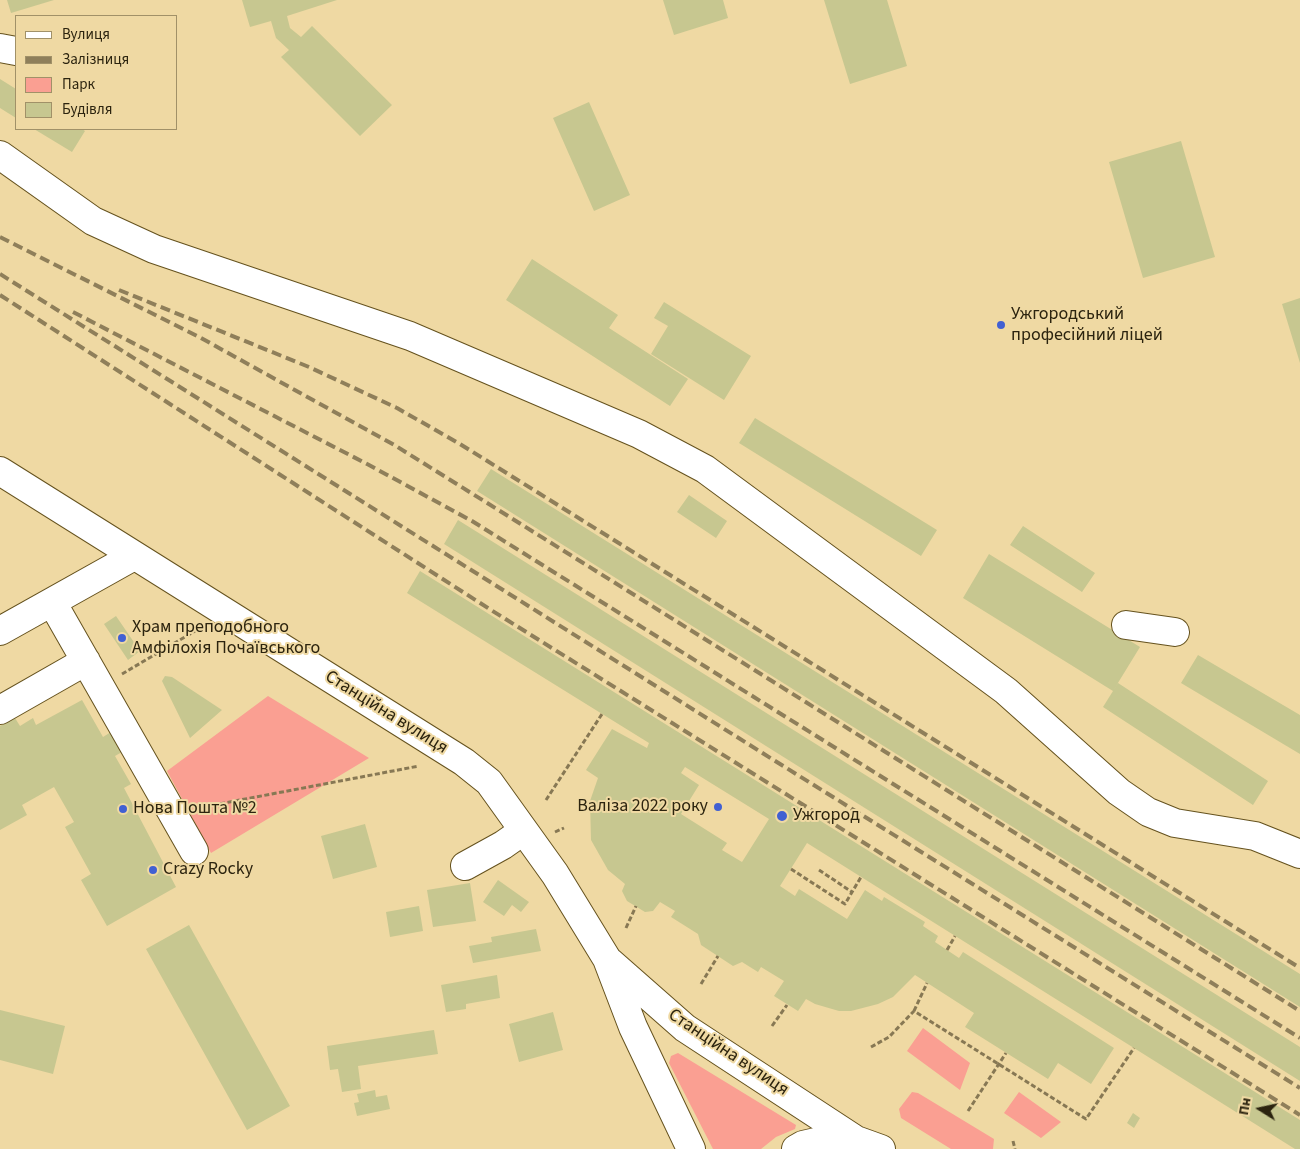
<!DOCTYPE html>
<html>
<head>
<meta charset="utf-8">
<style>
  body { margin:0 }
  #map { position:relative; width:1300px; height:1149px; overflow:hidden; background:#efd9a3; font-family:"Source Sans 3",sans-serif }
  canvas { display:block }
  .legend { position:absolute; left:15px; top:15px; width:162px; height:115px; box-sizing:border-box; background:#efd9a3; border:1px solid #a19168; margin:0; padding:6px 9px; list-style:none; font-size:15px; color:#2c240f }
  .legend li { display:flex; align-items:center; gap:10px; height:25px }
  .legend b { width:25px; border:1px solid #a19168 }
  .north { position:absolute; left:1235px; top:1084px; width:50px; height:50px; -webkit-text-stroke:4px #efd9a3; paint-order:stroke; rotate:280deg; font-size:14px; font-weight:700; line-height:20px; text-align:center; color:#2c240f }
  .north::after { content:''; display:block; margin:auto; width:18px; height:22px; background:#2c240f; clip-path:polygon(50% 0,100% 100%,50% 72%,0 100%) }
</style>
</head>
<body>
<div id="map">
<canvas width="1300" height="1149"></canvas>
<ul class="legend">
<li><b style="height:6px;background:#fff"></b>Вулиця</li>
<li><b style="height:6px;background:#8f7f5a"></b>Залізниця</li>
<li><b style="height:14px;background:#fa9f92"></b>Парк</li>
<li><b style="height:14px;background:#c7c790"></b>Будівля</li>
</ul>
<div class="north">Пн</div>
</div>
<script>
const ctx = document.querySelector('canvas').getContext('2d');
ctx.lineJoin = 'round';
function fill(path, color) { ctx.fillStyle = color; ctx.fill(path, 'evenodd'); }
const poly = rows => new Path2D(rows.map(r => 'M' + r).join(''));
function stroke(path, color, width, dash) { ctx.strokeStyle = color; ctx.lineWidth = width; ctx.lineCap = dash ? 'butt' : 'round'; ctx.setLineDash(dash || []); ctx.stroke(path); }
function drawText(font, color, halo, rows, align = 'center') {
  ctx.font = font + ' "Source Sans 3",sans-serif'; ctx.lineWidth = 4; ctx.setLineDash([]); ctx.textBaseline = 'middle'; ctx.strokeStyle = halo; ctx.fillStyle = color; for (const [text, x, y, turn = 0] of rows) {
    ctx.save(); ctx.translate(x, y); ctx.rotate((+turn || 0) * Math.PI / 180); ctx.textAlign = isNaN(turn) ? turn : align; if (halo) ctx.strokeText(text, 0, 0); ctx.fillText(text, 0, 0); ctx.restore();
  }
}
const green = poly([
  [268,696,369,758,211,853,167,771],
  [923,1028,970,1063,960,1090,907,1051],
  [678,1053,796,1125,795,1129,776,1137,761,1149,713,1149,669,1063,671,1056],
  [912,1092,918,1093,994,1139,993,1149,951,1149,901,1118,899,1109],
  [1019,1092,1061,1122,1041,1138,1004,1113]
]);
const building = poly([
  [7,0,54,0,11,13],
  [242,0,337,0,287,16,290,28,301,37,312,26,392,105,360,136,281,57,289,50,276,38,271,21,250,27],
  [663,0,723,0,728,18,674,35],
  [824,0,887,0,907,66,850,84],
  [0,79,16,89,16,118,0,108],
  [589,102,630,195,594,211,553,118],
  [34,129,82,129,85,131,72,152],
  [1181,141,1215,257,1143,278,1109,162],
  [532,259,618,315,609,328,688,379,670,406,506,300],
  [1300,298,1300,363,1282,304],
  [664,302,751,356,724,400,651,354,668,326,654,318],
  [755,418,937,530,921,556,739,443],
  [491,469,1300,974,1300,1007,477,491],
  [689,495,727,521,716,538,677,512],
  [458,520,1300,1047,1300,1081,444,544],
  [1023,526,1095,573,1082,592,1010,545],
  [989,554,1140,647,1113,691,963,598],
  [420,571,1300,1120,1300,1149,1295,1149,807,843,780,886,795,896,799,889,847,919,865,890,882,901,884,897,925,922,923,926,938,936,935,942,959,958,963,952,1114,1048,1091,1084,1058,1063,1048,1079,965,1027,974,1013,915,975,893,997,878,1004,851,1011,839,1011,815,1004,806,999,798,1011,774,996,784,981,761,967,758,972,742,962,733,966,701,945,698,934,671,917,675,911,660,902,653,911,645,912,627,901,622,891,625,884,608,870,591,840,590,801,598,778,586,770,612,729,647,748,649,743,407,593],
  [685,767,769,819,742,862,722,850,727,843,681,814,699,785,681,773],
  [116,616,140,651,128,660,104,624],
  [1198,655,1300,715,1300,754,1181,683],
  [165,676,172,677,222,710,190,738,162,681],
  [1118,683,1268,781,1253,805,1103,707],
  [82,700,103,737,111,732,122,752,115,756,131,784,124,788,176,887,107,926,81,880,91,874,65,827,74,822,54,787,22,805,27,815,0,830,0,726,15,718,20,726,33,718,36,725],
  [365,824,377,867,333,879,321,836],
  [498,880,529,902,521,912,512,905,504,916,483,902],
  [470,883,476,921,433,927,427,890],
  [419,906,423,931,390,937,386,912],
  [189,925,290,1106,247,1130,146,949],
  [536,929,541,951,473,963,469,946,492,942,491,937],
  [497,975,500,998,466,1004,466,1009,446,1012,441,985],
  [0,1010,65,1026,53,1074,0,1060],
  [553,1012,563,1050,519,1062,509,1024],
  [434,1030,438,1054,358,1066,361,1089,342,1092,338,1069,330,1070,327,1046],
  [375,1090,376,1097,387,1095,390,1109,357,1116,354,1103,359,1102,357,1094],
  [1133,1113,1140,1118,1134,1128,1127,1123]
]);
const path = poly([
  [122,674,200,628],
  [546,800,602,714],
  [198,808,419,766],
  [555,832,564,828],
  [791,869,845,904,861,877],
  [819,870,852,892],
  [626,928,636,906],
  [947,950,955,936],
  [701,984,718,956],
  [914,1011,927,983],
  [772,1026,787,1005],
  [871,1047,889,1037,914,1011,1086,1119,1134,1048],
  [968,1111,1006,1053],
  [1013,1141,1015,1149]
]);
const minor = poly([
  [0,48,16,51],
  [0,155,93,221,154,249,410,336,639,434,705,469,1006,691,1119,792,1148,812,1175,823,1255,836,1300,854],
  [52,602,194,851],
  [1126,625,1175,632],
  [0,631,134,556],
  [0,710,86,661],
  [465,866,503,845,523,831]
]);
const major = poly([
  [0,471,464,762,489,782,555,874,607,959,633,1027,691,1149],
  [610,962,685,1028,856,1140],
  [796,1149,803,1145,829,1139,856,1140,881,1149]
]);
const rail = poly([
  [0,237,201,338,396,446,1300,1011],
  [0,274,772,759,1300,1088],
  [119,290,309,367,397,408,460,444,1300,968],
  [0,295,491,610,1300,1115],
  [73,312,369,465,472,521,1300,1038]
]);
const markers = [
  [1001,325,5,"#4160d2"],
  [122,638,5,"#4160d2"],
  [718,807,5,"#4160d2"],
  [123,809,5,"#4160d2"],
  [782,816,6,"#4160d2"],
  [153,870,5,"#4160d2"]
];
const poiNames = [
  ["Ужгородський",1011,315],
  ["професійний ліцей",1011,336],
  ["Храм преподобного",132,628],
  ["Амфілохія Почаївського",132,649],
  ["Валіза 2022 року",708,807,"right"],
  ["Нова Пошта №2",133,809],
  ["Ужгород",793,816],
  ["Crazy Rocky",163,870]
];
const streetNames = [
  ["Станційна вулиця",386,713,32],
  ["Станційна вулиця",728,1053,34]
];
fill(green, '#fa9f92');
fill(building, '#c7c790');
stroke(minor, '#65521e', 30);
stroke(major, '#65521e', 30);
stroke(path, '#877854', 3, [5, 2.5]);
stroke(minor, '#fff', 28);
stroke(major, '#fff', 28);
stroke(rail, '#8f7f5a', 4, [10, 5]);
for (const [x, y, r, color] of markers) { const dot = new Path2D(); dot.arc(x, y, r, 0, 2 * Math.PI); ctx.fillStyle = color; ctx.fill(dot); stroke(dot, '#efd9a3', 2); }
drawText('18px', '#2c240f', '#efd9a3', poiNames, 'left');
drawText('18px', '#2c240f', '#efd9a3', streetNames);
</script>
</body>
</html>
